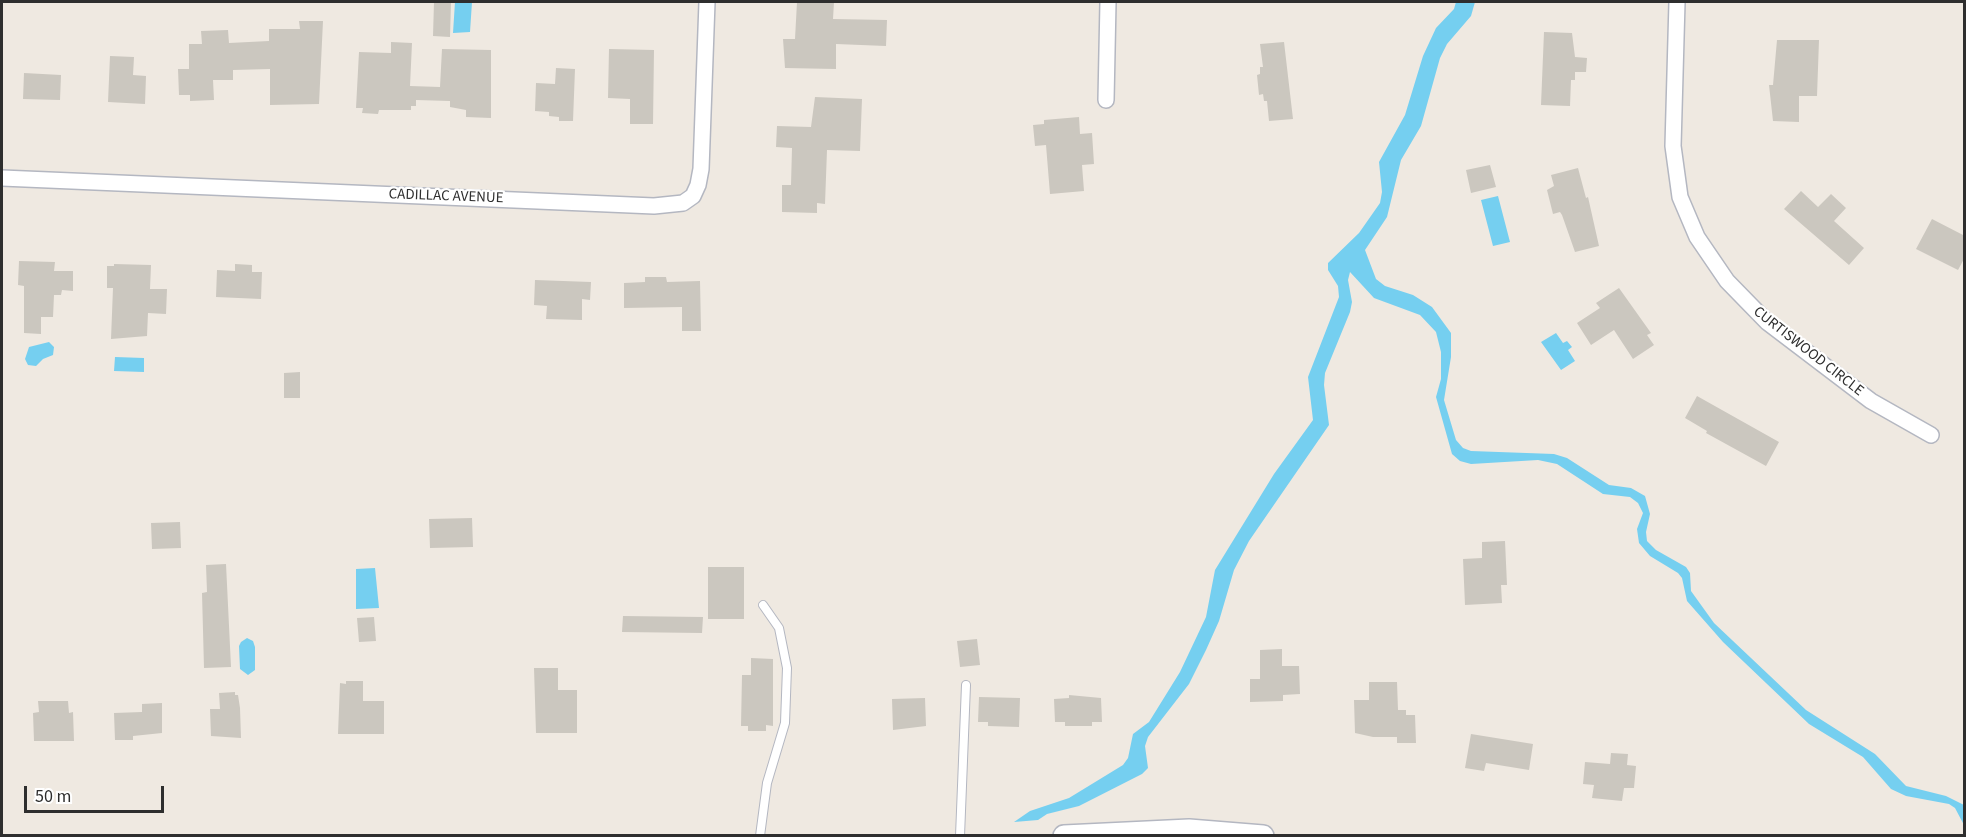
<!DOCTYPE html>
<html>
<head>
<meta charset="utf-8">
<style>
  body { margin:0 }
  #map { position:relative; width:1966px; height:837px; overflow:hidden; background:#efe9e1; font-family:"Source Sans 3",sans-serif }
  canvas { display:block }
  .frame { position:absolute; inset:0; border:3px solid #2e2e2e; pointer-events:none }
  .scale { position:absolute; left:24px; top:786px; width:140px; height:27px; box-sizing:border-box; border:3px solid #2e2e2e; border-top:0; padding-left:8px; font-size:18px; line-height:21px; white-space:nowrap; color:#2e2e2e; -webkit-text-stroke:4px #fff; paint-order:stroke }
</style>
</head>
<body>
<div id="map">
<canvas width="1966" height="837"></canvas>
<div class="frame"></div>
<div class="scale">50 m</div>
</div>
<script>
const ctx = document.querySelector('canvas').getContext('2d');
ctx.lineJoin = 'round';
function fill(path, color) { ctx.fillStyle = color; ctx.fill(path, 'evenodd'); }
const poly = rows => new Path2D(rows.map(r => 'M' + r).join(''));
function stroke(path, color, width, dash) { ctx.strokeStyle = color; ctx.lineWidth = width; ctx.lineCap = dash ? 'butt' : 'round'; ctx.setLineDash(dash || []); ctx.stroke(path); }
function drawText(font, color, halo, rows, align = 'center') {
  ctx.font = font + ' "Source Sans 3",sans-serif'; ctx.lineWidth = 4.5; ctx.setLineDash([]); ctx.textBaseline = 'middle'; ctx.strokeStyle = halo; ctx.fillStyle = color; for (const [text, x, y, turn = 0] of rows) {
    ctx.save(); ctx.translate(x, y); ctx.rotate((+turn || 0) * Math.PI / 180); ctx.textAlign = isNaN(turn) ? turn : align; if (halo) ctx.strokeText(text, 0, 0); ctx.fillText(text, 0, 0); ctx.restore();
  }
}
const water = poly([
  [455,2,472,2,470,32,453,33],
  [1456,2,1475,2,1471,16,1447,44,1440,58,1421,126,1401,160,1387,217,1365,250,1376,279,1385,286,1413,295,1432,307,1451,333,1451,357,1444,400,1456,440,1463,448,1471,451,1554,454,1567,458,1609,485,1631,488,1645,496,1650,514,1646,532,1647,541,1656,550,1686,567,1690,573,1691,591,1714,623,1806,710,1875,754,1906,786,1946,796,1964,805,1964,825,1955,808,1949,804,1906,796,1891,789,1863,757,1809,724,1723,642,1687,601,1682,578,1678,573,1650,556,1639,543,1637,529,1643,513,1638,503,1630,497,1603,494,1557,464,1538,460,1471,464,1460,461,1452,454,1436,397,1441,379,1441,352,1436,332,1420,315,1374,298,1350,272,1348,280,1352,302,1350,312,1325,373,1324,385,1329,425,1249,541,1234,570,1219,621,1206,650,1189,684,1148,737,1145,746,1148,768,1142,774,1079,806,1047,814,1038,820,1014,822,1030,811,1069,798,1123,765,1128,758,1133,734,1149,722,1180,672,1206,617,1215,570,1274,474,1313,420,1308,377,1339,297,1338,286,1328,270,1328,263,1359,233,1380,203,1382,192,1379,162,1405,115,1423,56,1436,28,1454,9],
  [1498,196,1510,242,1493,246,1481,200],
  [1556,333,1563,343,1567,341,1572,347,1568,350,1575,361,1561,370,1541,342],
  [49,342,54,347,53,355,43,359,36,366,28,365,25,359,29,347],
  [115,357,144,358,144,372,114,371],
  [375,568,379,608,356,609,356,569],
  [247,638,253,641,255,647,255,670,248,675,240,669,239,646,241,642]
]);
const building = poly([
  [434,2,451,2,450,37,433,36],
  [797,2,834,2,833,19,887,20,886,46,836,44,836,69,785,68,783,39,795,39],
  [299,21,323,21,319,104,270,105,270,69,233,70,233,80,213,80,214,100,190,101,190,95,179,95,178,69,189,69,189,44,202,44,201,31,228,30,229,43,269,41,269,29,300,29],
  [1544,32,1572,33,1575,57,1587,58,1586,72,1575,72,1575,80,1571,80,1570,106,1541,105],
  [1777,40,1819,40,1817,96,1799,96,1799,122,1773,121,1769,85,1773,85],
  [391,42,412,43,410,86,440,87,442,49,491,50,491,118,466,117,466,110,450,107,450,101,416,100,416,106,411,106,411,110,379,110,378,114,362,113,363,108,356,108,359,52,391,53],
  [1284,42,1293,119,1269,121,1267,101,1264,101,1263,94,1259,95,1257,75,1260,74,1260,67,1263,67,1260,44],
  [609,49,654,50,653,124,630,124,630,99,608,98],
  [110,56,134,57,133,75,146,76,145,104,108,102],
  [556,68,575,69,573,121,559,121,559,117,549,116,549,112,535,111,536,83,555,84],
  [24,73,61,75,60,100,23,99],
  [815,97,862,99,860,151,827,150,825,204,817,203,817,213,782,212,782,185,791,185,792,148,776,147,777,126,811,127],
  [1079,117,1080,134,1092,133,1094,164,1082,165,1084,191,1050,194,1046,145,1035,146,1033,125,1044,124,1044,120],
  [1490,165,1496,187,1471,193,1466,170],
  [1578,168,1586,198,1588,197,1599,246,1575,252,1562,215,1560,212,1553,214,1547,190,1554,186,1551,175],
  [1801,191,1818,207,1831,194,1846,208,1834,221,1864,248,1849,265,1784,209],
  [1932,219,1965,236,1965,257,1958,270,1916,249],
  [19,261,55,262,54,271,73,271,73,291,62,290,61,295,54,295,53,317,41,317,41,334,24,333,24,286,18,285],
  [114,264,151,265,150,289,167,289,166,314,148,313,147,336,111,339,113,288,107,288,107,266,114,266],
  [235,264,252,265,252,272,262,272,261,299,216,297,217,270,235,271],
  [645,277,666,277,667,282,700,281,701,331,682,331,682,307,624,308,624,283,645,282],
  [535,280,591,282,590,300,582,299,582,320,546,319,547,306,534,305],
  [1619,288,1651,333,1647,335,1654,345,1633,359,1614,330,1591,345,1577,323,1600,308,1596,303],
  [300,372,300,398,284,398,284,373],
  [1697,396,1779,442,1766,466,1706,433,1707,431,1685,418],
  [472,518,473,547,430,548,429,519],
  [180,522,181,548,152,549,151,523],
  [1505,541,1507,585,1501,585,1502,603,1465,605,1463,559,1482,558,1482,542],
  [226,564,231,667,204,668,202,593,207,592,206,565],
  [708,567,744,567,744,619,708,619],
  [623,616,703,617,702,633,622,632],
  [374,617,376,641,359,642,357,618],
  [977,639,980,665,960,667,957,641],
  [1282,649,1282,666,1299,666,1300,694,1283,695,1283,701,1250,702,1250,679,1260,679,1260,650],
  [751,658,773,659,773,726,766,725,766,731,748,731,748,726,741,726,742,675,751,675],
  [534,668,558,668,558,690,577,690,577,733,536,733],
  [346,681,363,681,363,701,384,701,384,734,338,734,340,683,346,684],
  [1369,682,1397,682,1398,710,1406,710,1406,715,1415,715,1416,743,1397,743,1397,737,1373,737,1355,733,1354,700,1369,700],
  [235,692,235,695,238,695,240,708,241,738,211,736,210,709,220,709,219,693],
  [1069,695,1101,698,1102,722,1092,722,1092,726,1065,726,1065,722,1055,722,1054,699,1069,698],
  [979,697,1020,698,1019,727,988,726,988,722,978,722],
  [925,698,926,726,893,730,892,699],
  [38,701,68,701,69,713,73,712,74,741,34,741,33,713,39,712],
  [162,703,162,733,133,736,133,740,115,740,114,713,142,712,142,704],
  [1471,734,1533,744,1529,770,1486,763,1484,771,1465,768],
  [1611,753,1628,754,1627,765,1636,766,1634,788,1624,788,1622,801,1592,798,1594,785,1583,784,1585,762,1610,764]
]);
const service = poly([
  [760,836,767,783,785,723,787,668,779,628,763,605],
  [960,836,966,685]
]);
const minor = poly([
  [1677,2,1673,146,1680,197,1697,237,1727,281,1767,322,1871,401,1931,435],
  [1106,100,1108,2],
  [2,178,654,206,683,203,693,196,698,185,701,169,707,2]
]);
const secondary = poly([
  [1064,836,1189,830,1263,836]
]);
const streetNames = [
  ["CADILLAC AVENUE",446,197,2],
  ["CURTISWOOD CIRCLE",1808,352,38]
];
fill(water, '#75cff0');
fill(building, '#cbc7bf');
stroke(service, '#b4b7c1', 10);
stroke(minor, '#b4b7c1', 18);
stroke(secondary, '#b4b7c1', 24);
stroke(service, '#fff', 8);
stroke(minor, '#fff', 15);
stroke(secondary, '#fff', 21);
drawText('15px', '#2e2e2e', '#fff', streetNames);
</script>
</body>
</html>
